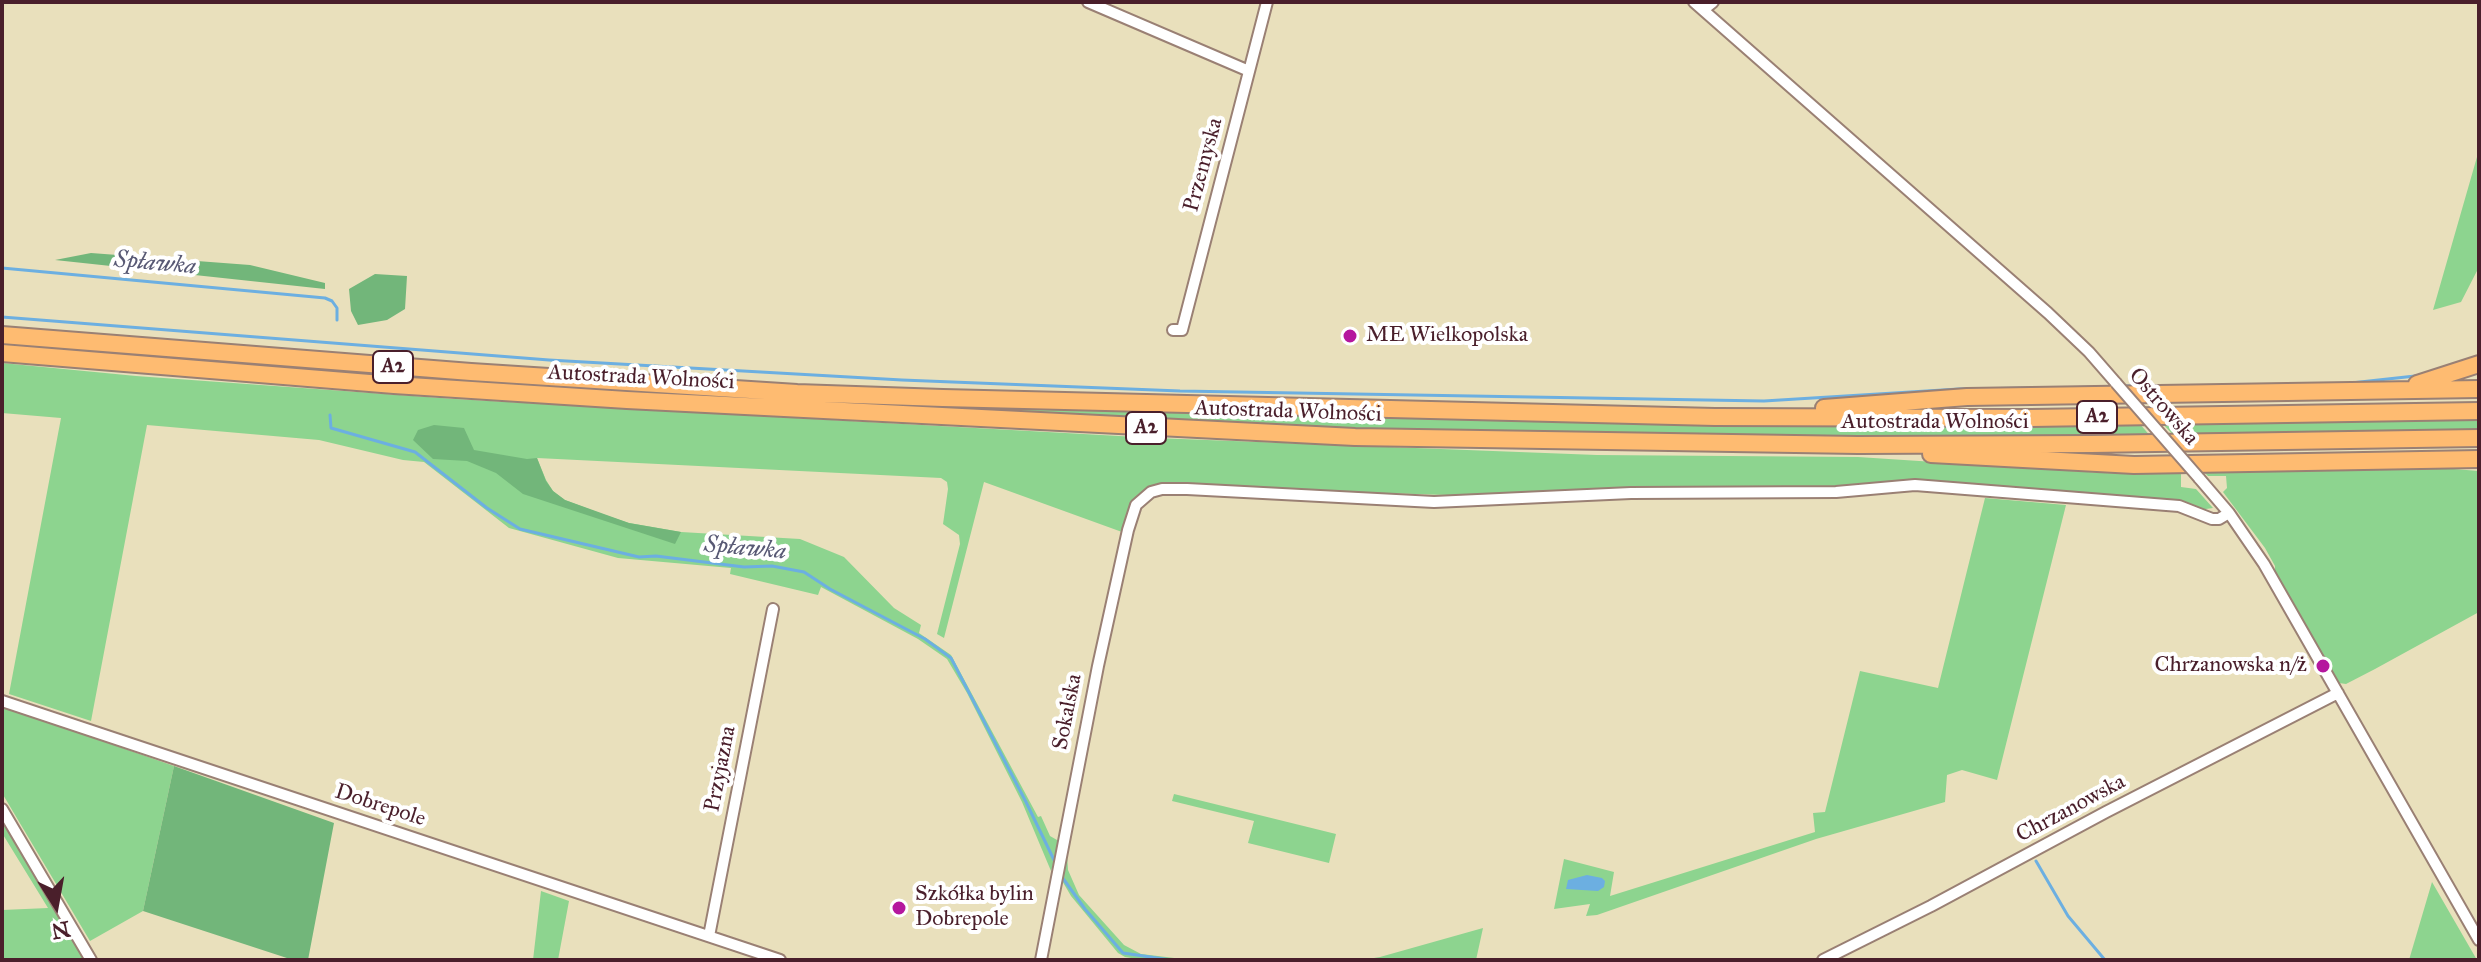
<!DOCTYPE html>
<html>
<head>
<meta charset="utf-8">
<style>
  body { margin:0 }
  #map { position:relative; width:2481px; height:962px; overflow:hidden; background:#e9e0bc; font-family:"IM FELL Great Primer",serif }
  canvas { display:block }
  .frame { position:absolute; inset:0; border:4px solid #4a1f2b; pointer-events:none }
  .north { position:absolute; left:16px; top:866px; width:80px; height:80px; -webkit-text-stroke:6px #fff; paint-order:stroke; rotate:169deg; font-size:22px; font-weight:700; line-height:32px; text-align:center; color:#4a1f2b }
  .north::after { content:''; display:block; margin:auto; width:28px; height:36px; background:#4a1f2b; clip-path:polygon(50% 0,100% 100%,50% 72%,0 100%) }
</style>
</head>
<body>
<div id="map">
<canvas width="2481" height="962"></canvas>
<div class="frame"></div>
<div class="north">N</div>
</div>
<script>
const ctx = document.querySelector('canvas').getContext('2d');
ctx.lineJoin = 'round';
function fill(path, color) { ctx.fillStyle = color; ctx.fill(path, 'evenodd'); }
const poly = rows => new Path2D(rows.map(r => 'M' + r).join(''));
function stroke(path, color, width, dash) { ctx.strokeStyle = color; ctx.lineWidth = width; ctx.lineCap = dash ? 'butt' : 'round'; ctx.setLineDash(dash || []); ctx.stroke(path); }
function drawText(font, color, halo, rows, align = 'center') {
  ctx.font = font + ' "IM FELL Great Primer",serif'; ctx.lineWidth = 8; ctx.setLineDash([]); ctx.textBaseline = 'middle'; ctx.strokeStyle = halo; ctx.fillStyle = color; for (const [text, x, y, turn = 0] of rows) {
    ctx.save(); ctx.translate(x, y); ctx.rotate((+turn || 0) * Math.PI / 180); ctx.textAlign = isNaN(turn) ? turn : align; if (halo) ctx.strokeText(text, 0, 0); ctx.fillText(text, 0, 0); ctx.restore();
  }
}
const green = poly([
  [2479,150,2479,267,2461,302,2433,310],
  [2,341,708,394,2139,423,2152,438,1963,439,1320,430,454,383,2,347],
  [2,363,136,376,455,399,1155,438,1597,455,1858,457,2103,473,2181,474,2181,487,2196,489,2213,508,2206,509,2205,512,2185,503,2146,498,1905,481,1820,487,1693,486,1479,496,1158,486,1130,511,1122,532,984,482,944,638,937,634,960,544,959,535,943,524,948,489,947,482,941,478,537,458,546,480,553,491,565,500,602,514,629,523,681,532,800,539,844,557,894,608,921,625,919,633,951,655,1038,817,1041,816,1050,836,1057,840,1059,844,1051,871,1022,802,967,693,947,659,918,639,821,587,818,595,730,574,731,568,618,558,509,528,424,462,403,460,319,440,147,425,91,721,9,694,61,418,2,413],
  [2479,417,2479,432,2175,437,2162,423],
  [2441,468,2479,471,2479,612,2375,669,2346,684,2339,683,2275,572,2275,566,2265,548,2223,492,2227,488,2226,476,2208,476,2203,471],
  [1985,498,2066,505,1997,780,1962,770,1947,775,1945,802,1816,839,1597,915,1586,916,1590,904,1554,909,1564,859,1614,872,1610,896,1815,832,1813,813,1825,812,1860,671,1938,688],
  [2,706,174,766,143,911,90,941,2,793],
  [1174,794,1336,834,1329,863,1248,843,1254,821,1172,801],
  [2,819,87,960,2,960,2,910,48,908,2,833],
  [1067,854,1068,870,1079,895,1124,945,1141,954,1191,960,1144,960,1125,957,1118,953,1071,896,1061,879],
  [2432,882,2477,960,2409,960],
  [541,891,569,901,558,960,533,960],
  [1483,928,1476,960,1362,960,1380,957]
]);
const forest = poly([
  [91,253,250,265,325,283,325,289,55,260],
  [375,274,407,276,405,309,387,320,358,325,351,311,349,289],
  [434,425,464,428,474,450,527,459,537,458,546,481,553,491,565,500,629,523,681,532,675,544,523,494,496,473,467,461,433,459,413,440,418,430],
  [174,766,334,823,308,960,293,960,143,911]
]);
const water = poly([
  [1587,875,1602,878,1605,881,1604,887,1598,891,1566,889,1568,880]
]);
const stream = poly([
  [2,268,325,298,332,301,337,308,337,320],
  [2,317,549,360,902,380,1180,391,1764,401,1959,389,2115,387],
  [2351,383,2415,376],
  [2123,386,2143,386],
  [330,415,331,428,415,452,487,508,520,529,639,557,656,556,744,567,772,566,804,572,830,589,925,639,951,658,1026,802,1054,860],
  [2036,861,2068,916,2105,960],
  [1062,877,1085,909,1123,953,1171,960]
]);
const minor = poly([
  [1088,2,1249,71],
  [1694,2,2048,313,2089,352,2116,383],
  [1703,10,1713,2],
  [1173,330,1182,330,1267,2],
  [2199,478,2229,513,2264,564,2479,940],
  [2,701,780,960],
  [2,809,91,960],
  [709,936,773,609],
  [1041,960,1098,666,1128,530,1136,505,1151,492,1162,489,1187,489,1434,502,1631,493,1836,492,1915,485,2179,506,2212,519,2219,519,2229,513],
  [1823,960,1931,906,2106,812,2338,693]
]);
const highway = poly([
  [2,335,471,372,797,393,943,398,1715,417,2031,418,2479,411],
  [2,353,394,385,627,400,1355,437,1858,445,2091,444,2479,438],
  [2417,384,2479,364],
  [1824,408,1967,397,2479,389],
  [1931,454,2134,465,2479,459]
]);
const minorBridge = poly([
  [2116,383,2199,478]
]);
const markers = [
  [1350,336,8,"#b5179e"],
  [2323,666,8,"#b5179e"],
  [899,908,8,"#b5179e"]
];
const shields = [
  [393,367,40],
  [2097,417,40],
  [1146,428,40]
];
const shieldNames = [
  ["A2",393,367],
  ["A2",2097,417],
  ["A2",1146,428]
];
const streetNames = [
  ["Przemyska",1204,165,-75],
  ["Autostrada Wolności",641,378,3],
  ["Ostrowska",2163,407,49],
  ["Autostrada Wolności",1288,412,2],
  ["Autostrada Wolności",1935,423],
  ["Sokalska",1068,712,-79],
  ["Przyjazna",721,769,-79],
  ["Dobrepole",380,806,18],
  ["Chrzanowska",2071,809,-28]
];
const poiNames = [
  ["ME Wielkopolska",1366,336],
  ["Chrzanowska n/ż",2307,666,"right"],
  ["Szkółka bylin",915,895],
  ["Dobrepole",915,920]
];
const waterNames = [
  ["Spławka",155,264,5],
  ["Spławka",745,549,5]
];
fill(green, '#8dd48f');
fill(forest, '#72b67a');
fill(water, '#6cafe1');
stroke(stream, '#6cafe1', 3);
stroke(minor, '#9a8074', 14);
stroke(highway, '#9a8074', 20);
stroke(minor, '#fff', 10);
stroke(highway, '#febb71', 16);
stroke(minorBridge, '#9a8074', 14, []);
stroke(minorBridge, '#fff', 10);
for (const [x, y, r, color] of markers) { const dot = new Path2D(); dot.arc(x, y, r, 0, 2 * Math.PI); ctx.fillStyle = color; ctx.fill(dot); stroke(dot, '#fff', 3); }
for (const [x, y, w] of shields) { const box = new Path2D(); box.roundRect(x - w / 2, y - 16, w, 32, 6); ctx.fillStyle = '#fff'; ctx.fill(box); stroke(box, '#4a1f2b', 2); }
drawText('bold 20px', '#4a1f2b', null, shieldNames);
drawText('22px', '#4a1f2b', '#fff', streetNames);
drawText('22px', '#4a1f2b', '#fff', poiNames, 'left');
drawText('italic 24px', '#585974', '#fff', waterNames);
</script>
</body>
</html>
